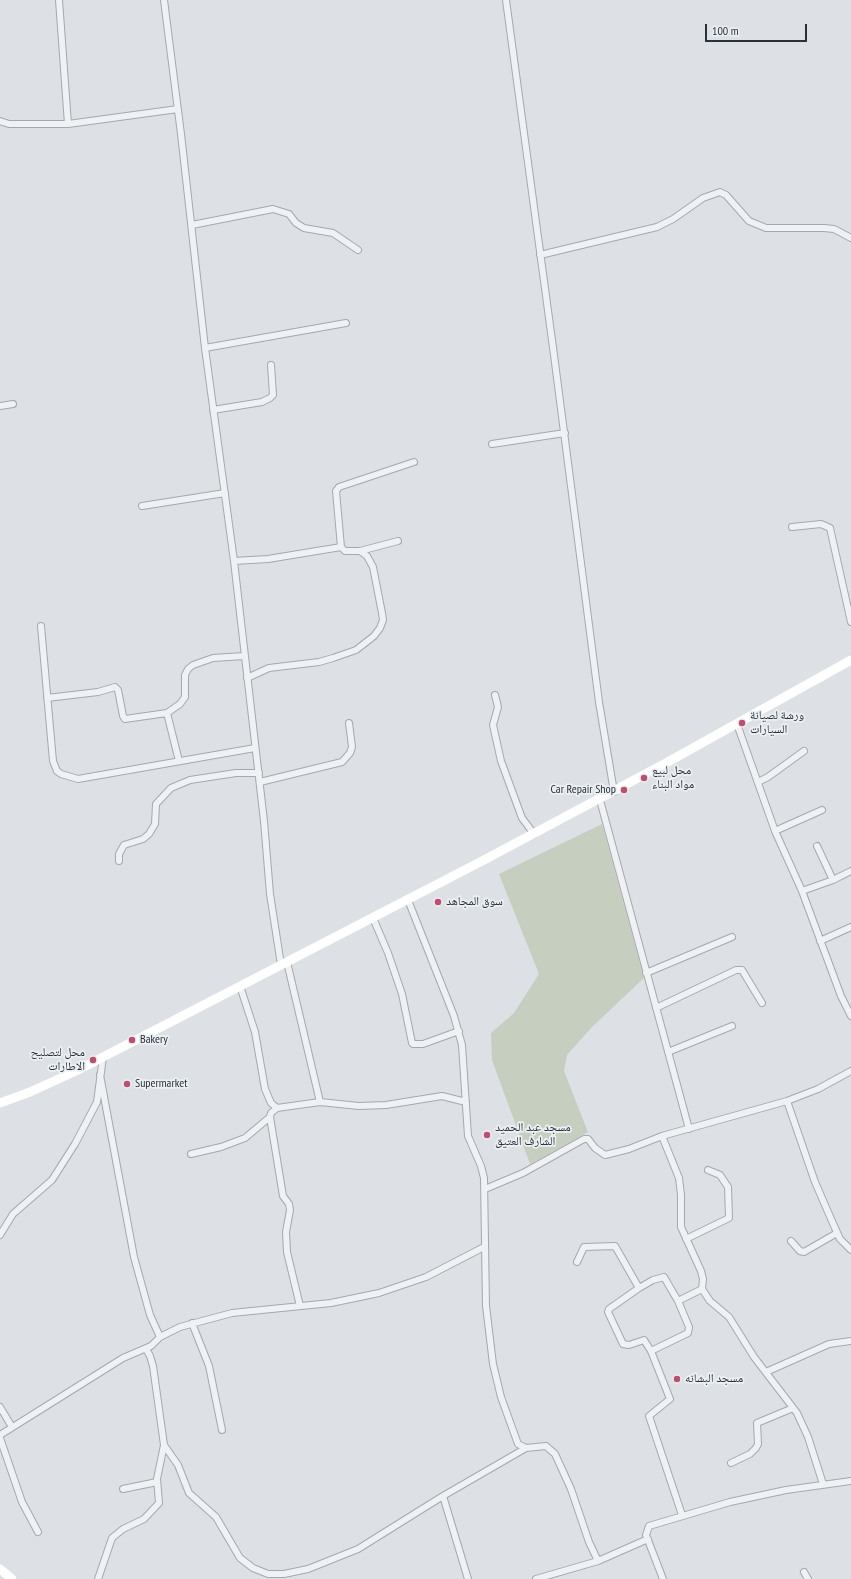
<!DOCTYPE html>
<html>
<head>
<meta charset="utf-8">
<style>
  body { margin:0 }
  #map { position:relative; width:851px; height:1579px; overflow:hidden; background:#dde1e5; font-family:"PT Sans Narrow",sans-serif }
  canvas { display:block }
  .scale { position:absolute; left:705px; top:24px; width:102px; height:18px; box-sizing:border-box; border:2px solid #28313a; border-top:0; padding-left:5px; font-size:12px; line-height:14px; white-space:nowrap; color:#28313a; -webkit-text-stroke:3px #ecf0f3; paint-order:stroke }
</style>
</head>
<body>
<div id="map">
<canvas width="851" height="1579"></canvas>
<div class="scale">100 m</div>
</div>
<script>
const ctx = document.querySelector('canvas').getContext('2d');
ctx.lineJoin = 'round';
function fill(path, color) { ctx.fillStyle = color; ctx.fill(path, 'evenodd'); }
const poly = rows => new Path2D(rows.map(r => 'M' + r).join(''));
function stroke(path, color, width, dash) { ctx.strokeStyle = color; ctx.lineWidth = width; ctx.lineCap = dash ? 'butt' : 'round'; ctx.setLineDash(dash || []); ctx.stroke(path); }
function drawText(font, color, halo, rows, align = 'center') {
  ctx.font = font + ' "PT Sans Narrow","Noto Naskh Arabic",sans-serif'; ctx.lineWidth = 3.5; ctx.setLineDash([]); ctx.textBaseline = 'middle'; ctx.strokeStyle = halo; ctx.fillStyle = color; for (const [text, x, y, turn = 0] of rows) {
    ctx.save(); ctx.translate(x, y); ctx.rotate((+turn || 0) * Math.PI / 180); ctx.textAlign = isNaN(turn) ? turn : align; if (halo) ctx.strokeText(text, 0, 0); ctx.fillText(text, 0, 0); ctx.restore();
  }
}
const green = poly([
  [602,824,644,978,592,1027,567,1055,564,1071,588,1132,530,1164,492,1060,491,1033,514,1013,539,974,499,874]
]);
const minor = poly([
  [59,0,68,124,178,109],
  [164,0,181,134,205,348,234,561,264,821,270,894,281,965],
  [506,0,554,355,599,702,614,792],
  [0,121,9,124,68,124],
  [192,225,273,209,289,214,296,223,304,228,333,233,358,250],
  [540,255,657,227,673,219,703,198,720,192,726,195,749,221,766,228,824,228,834,229,851,238],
  [205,348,346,323],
  [0,406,13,404],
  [213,410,262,402,270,398,273,395,271,365],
  [492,444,565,433],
  [142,506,225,493],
  [792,527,821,524,830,528,851,622],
  [398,541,360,551,345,551,341,547,336,491,339,487,414,462],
  [234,561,268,559,341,547],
  [41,626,53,761,57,771,61,774,78,779,255,748],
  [247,678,269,668,319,662,333,658,356,650,374,636,380,628,383,620,382,613,373,567,367,556,360,551],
  [495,695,498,707,493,725,501,761,522,818,534,834],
  [47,698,98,692,115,687,118,690,123,716,125,719,167,713,180,704,185,697,185,675,188,669,193,665,213,658,244,656],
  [167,713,179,761],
  [737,724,775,831,802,891,841,996,851,1016],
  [260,782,342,762,350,753,352,747,349,723],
  [758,782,768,777,804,751],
  [600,800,689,1129],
  [775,831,822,810],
  [817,846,833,880],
  [119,861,119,854,124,845,143,839,149,834,155,824,156,804,171,788,190,780,236,773,259,773],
  [802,891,833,880,851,871],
  [408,900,454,1016,462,1045,468,1136,481,1166,484,1178,486,1306,493,1364,501,1397,518,1444,526,1448,546,1446,555,1454,571,1489,589,1542,598,1561],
  [373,918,388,953,402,994,412,1043,413,1044,423,1044,459,1031],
  [820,941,851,927],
  [287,962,320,1102],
  [646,973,732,937],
  [240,986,255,1032,265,1089,271,1103,277,1108,320,1102,359,1106,386,1105,442,1096,466,1102],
  [656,1008,736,970,742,970,762,1003],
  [668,1052,732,1026],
  [100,1075,134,1257,150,1315,160,1337],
  [787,1101,815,1182,835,1228,840,1239,851,1250],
  [277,1108,271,1113,270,1117,283,1196,289,1204,290,1210,286,1232,287,1252,300,1306],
  [662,1136,679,1178,681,1195,681,1227,701,1271,703,1279,702,1289,710,1301,729,1317,754,1357,797,1413,808,1437,823,1484],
  [191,1154,221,1147,245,1138,270,1117],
  [485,1189,523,1173,584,1139,588,1139,595,1148,605,1155,629,1149,662,1136,787,1101,818,1089,851,1071],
  [0,1235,13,1214,52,1180,75,1144,97,1102,103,1057],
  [686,1239,729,1218,728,1187,720,1175,708,1170],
  [791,1241,800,1251,804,1252,837,1233],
  [577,1262,584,1247,615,1246,639,1288,609,1309,608,1312,623,1344,629,1345,644,1340,651,1351],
  [639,1288,653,1280,664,1277,678,1301],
  [192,1323,209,1366,222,1430],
  [146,1349,150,1356,153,1366,164,1445,178,1465,189,1493,216,1517,240,1558,253,1568,268,1574,284,1574,308,1569,358,1549,443,1496,526,1448],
  [766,1372,829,1344,851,1341],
  [0,1407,12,1427],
  [0,1435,123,1358,151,1346,160,1337,180,1327,232,1313,331,1303,379,1293,426,1277,484,1247],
  [0,1438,22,1502,38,1532],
  [731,1463,750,1454,756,1448,758,1444,757,1423,793,1408],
  [123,1489,157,1482],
  [443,1496,468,1579],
  [682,1515,649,1416,670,1399,651,1351,688,1333,689,1327,678,1301,702,1289],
  [804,1572,808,1579],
  [98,1579,112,1538,123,1529,144,1519,159,1503,157,1479,164,1445],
  [536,1579,598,1561,648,1539],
  [663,1579,646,1535,649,1526,730,1502,786,1490,851,1481]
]);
const secondary = poly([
  [0,1103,30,1092,76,1071,484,860,666,763,851,660],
  [0,1569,12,1579]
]);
const markers = [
  [742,723,4,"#bd4e6d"],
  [644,778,4,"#bd4e6d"],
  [624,790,4,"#bd4e6d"],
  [438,902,4,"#bd4e6d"],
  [132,1040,4,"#bd4e6d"],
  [93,1060,4,"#bd4e6d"],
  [127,1084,4,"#bd4e6d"],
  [487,1135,4,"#bd4e6d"],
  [677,1379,4,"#bd4e6d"]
];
const poiNames = [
  ["ورشة لصيانة",750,716],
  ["السيارات",750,730],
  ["محل لبيع",652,771],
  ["مواد البناء",652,785],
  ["Car Repair Shop",616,790,"right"],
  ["سوق المجاهد",446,902],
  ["Bakery",140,1040],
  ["محل لتصليح",85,1053,"right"],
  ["الاطارات",85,1067,"right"],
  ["Supermarket",135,1084],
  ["مسجد عبد الحميد",495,1128],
  ["الشارف العتيق",495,1142],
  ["مسجد البشانه",685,1379]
];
fill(green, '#c5cebf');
stroke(minor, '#a3a9ae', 8);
stroke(minor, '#eff1f4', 6);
stroke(secondary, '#fff', 9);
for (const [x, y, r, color] of markers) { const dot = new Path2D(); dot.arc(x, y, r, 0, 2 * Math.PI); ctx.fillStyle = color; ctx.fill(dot); stroke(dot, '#ecf0f3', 1.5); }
drawText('12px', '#28313a', '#ecf0f3', poiNames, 'left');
</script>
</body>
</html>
